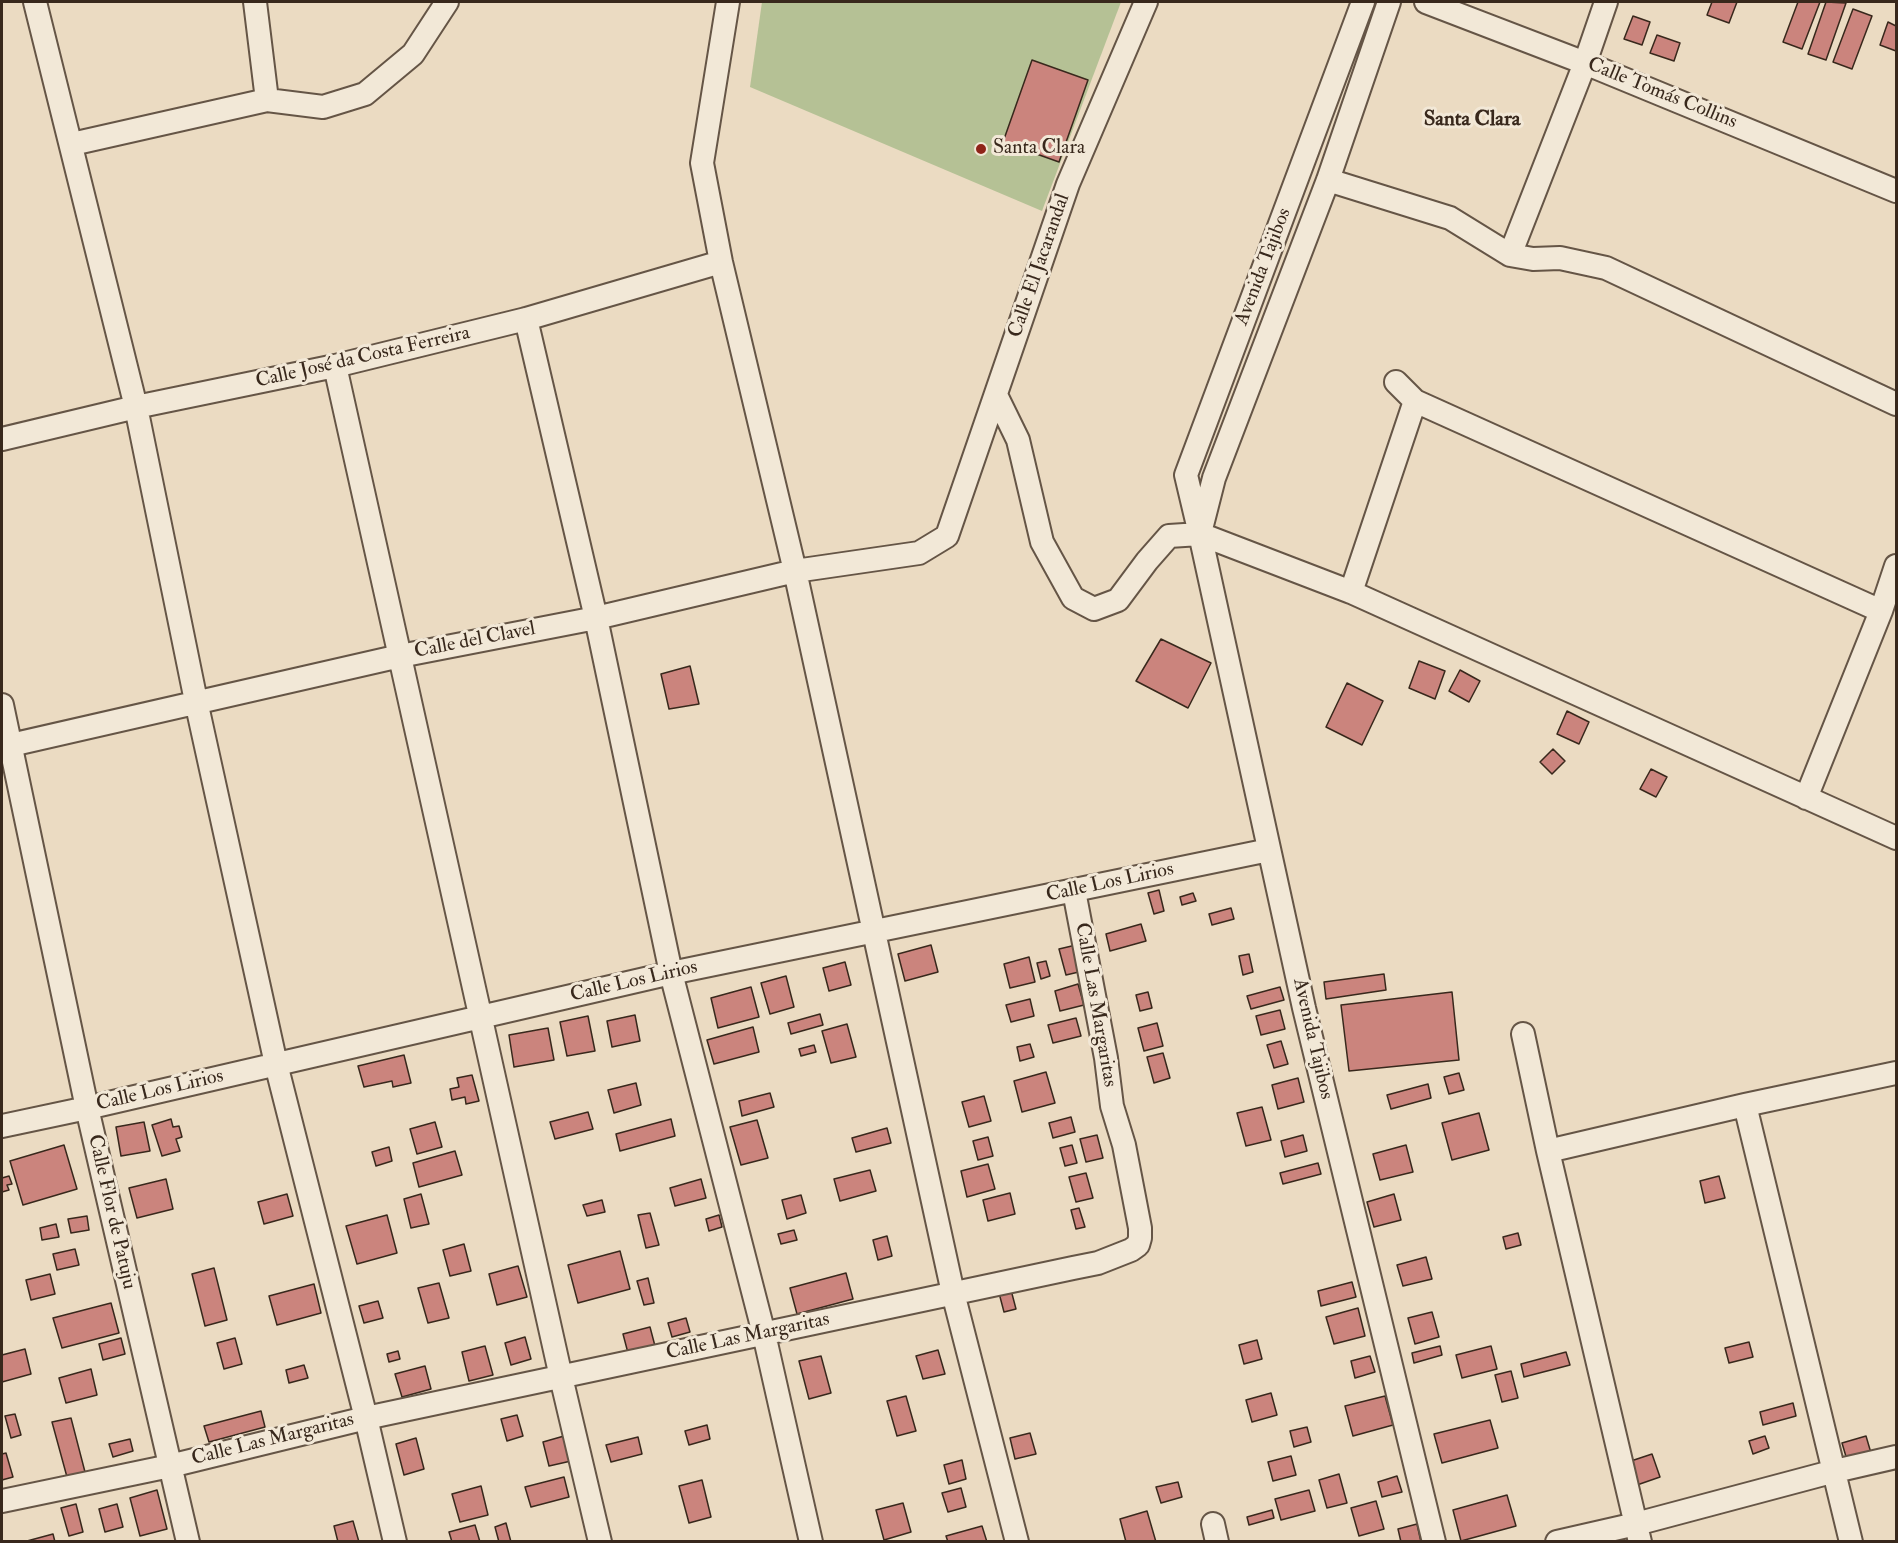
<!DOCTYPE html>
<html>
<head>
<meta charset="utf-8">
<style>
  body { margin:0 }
  #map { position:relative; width:1898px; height:1543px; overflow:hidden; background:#ebdbc2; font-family:"IM FELL Double Pica",serif }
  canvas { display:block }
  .frame { position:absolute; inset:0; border:3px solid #38281c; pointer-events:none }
</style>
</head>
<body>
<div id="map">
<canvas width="1898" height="1543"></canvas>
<div class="frame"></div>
</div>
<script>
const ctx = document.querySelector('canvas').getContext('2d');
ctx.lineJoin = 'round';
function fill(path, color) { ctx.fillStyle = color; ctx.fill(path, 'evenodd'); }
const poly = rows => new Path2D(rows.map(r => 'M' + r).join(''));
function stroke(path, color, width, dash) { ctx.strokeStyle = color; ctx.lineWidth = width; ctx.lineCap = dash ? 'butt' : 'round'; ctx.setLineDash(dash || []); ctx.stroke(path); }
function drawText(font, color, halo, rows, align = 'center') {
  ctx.font = font + ' "IM FELL Double Pica",serif'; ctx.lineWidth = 6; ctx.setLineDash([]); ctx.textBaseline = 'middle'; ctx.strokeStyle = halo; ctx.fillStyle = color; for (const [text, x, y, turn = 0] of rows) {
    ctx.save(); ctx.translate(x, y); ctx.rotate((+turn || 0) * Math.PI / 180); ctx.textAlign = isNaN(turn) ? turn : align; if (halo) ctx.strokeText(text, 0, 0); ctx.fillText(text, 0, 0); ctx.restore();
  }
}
const green = poly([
  [762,2,1121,2,1042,211,750,87]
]);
const building = poly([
  [1712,2,1737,2,1729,23,1707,15,1712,2],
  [1798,2,1820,2,1802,49,1783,42,1798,2],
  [1826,2,1846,3,1826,60,1808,54,1826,2],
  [1853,9,1872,16,1852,69,1833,62,1853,9],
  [1633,16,1650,22,1642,45,1624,39,1633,16],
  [1888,22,1896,26,1896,51,1880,45,1888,22],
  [1657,35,1680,43,1674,61,1650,53,1657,35],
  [1032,60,1088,80,1059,162,1003,142,1032,60],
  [1161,639,1211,663,1188,708,1136,681,1161,639],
  [1419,661,1445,671,1435,699,1409,688,1419,661],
  [690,666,699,704,669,709,661,674,690,666],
  [1460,670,1480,681,1469,702,1449,691,1460,670],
  [1347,683,1383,701,1362,745,1326,727,1347,683],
  [1567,711,1589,722,1579,744,1557,734,1567,711],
  [1553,749,1565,761,1552,774,1540,762,1553,749],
  [1651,769,1667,777,1656,797,1640,789,1651,769],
  [1159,890,1164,911,1154,914,1148,893,1159,890],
  [1193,893,1196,901,1182,905,1180,897,1193,893],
  [1231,908,1234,919,1212,925,1209,914,1231,908],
  [1141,924,1146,941,1110,951,1106,934,1141,924],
  [931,945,938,972,905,981,898,954,931,945],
  [1076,945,1083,971,1066,975,1059,949,1076,945],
  [1249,954,1253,972,1243,975,1239,956,1249,954],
  [1029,957,1035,982,1010,988,1004,964,1029,957],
  [1046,961,1050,976,1041,979,1037,963,1046,961],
  [845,962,851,985,829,991,823,968,845,962],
  [1384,974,1386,990,1326,999,1324,982,1384,974],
  [786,976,794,1007,770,1014,761,983,786,976],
  [1078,984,1084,1005,1060,1011,1055,991,1078,984],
  [751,987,759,1017,718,1028,711,998,751,987],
  [1280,987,1284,1000,1251,1009,1247,996,1280,987],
  [1148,992,1152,1008,1140,1011,1136,995,1148,992],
  [1452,992,1459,1060,1349,1071,1341,1005,1452,992],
  [1030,999,1034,1016,1011,1022,1006,1005,1030,999],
  [1280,1010,1285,1029,1261,1035,1256,1016,1280,1010],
  [820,1014,823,1025,791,1034,788,1023,820,1014],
  [635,1015,640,1041,612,1047,607,1021,635,1015],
  [588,1016,595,1051,567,1056,560,1022,588,1016],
  [1076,1018,1081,1036,1053,1043,1048,1025,1076,1018],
  [1157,1023,1163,1046,1144,1051,1138,1028,1157,1023],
  [847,1024,856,1057,831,1063,822,1031,847,1024],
  [753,1027,759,1052,714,1064,707,1040,753,1027],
  [548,1028,554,1060,514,1067,509,1035,548,1028],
  [1281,1041,1288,1064,1274,1068,1267,1045,1281,1041],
  [1030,1044,1034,1057,1020,1061,1017,1047,1030,1044],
  [814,1045,816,1052,801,1056,799,1049,814,1045],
  [1163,1053,1170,1078,1154,1083,1147,1057,1163,1053],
  [404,1055,411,1083,393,1087,392,1081,364,1087,358,1066,404,1055],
  [1046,1072,1055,1103,1022,1112,1014,1081,1046,1072],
  [1459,1073,1464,1090,1449,1094,1444,1077,1459,1073],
  [472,1075,479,1101,466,1104,465,1097,452,1100,450,1089,459,1087,457,1078,472,1075],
  [1298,1078,1304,1102,1278,1109,1272,1085,1298,1078],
  [636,1083,641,1105,614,1113,608,1090,636,1083],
  [1428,1084,1431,1098,1391,1109,1387,1095,1428,1084],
  [770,1093,774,1107,742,1116,739,1101,770,1093],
  [984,1096,991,1121,969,1127,962,1102,984,1096],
  [1262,1107,1271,1140,1246,1146,1237,1113,1262,1107],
  [588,1112,593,1129,555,1139,550,1122,588,1112],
  [1479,1113,1489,1150,1452,1160,1442,1123,1479,1113],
  [1071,1117,1075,1132,1053,1138,1049,1123,1071,1117],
  [171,1119,173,1127,179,1126,182,1137,176,1139,180,1151,162,1156,152,1125,171,1119],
  [671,1119,675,1136,620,1151,616,1134,671,1119],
  [757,1120,768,1158,741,1165,730,1127,757,1120],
  [144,1122,150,1151,121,1156,116,1127,144,1122],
  [435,1122,442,1147,417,1154,410,1129,435,1122],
  [887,1128,891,1143,856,1152,852,1138,887,1128],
  [1097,1135,1103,1158,1086,1162,1080,1139,1097,1135],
  [1303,1135,1307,1151,1285,1157,1281,1141,1303,1135],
  [988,1137,993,1156,978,1160,973,1141,988,1137],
  [64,1145,77,1189,23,1205,10,1161,64,1145],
  [1072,1145,1077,1163,1065,1166,1060,1148,1072,1145],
  [1406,1145,1413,1172,1380,1180,1373,1154,1406,1145],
  [389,1147,392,1161,376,1166,372,1152,389,1147],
  [455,1151,462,1175,419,1187,413,1163,455,1151],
  [1318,1163,1321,1174,1283,1184,1280,1173,1318,1163],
  [988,1164,995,1189,967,1197,961,1171,988,1164],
  [870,1170,876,1191,840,1201,834,1179,870,1170],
  [1086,1173,1093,1198,1076,1202,1069,1177,1086,1173],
  [9,1176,12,1184,7,1185,9,1190,2,1192,2,1178,9,1176],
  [1719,1176,1725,1198,1705,1203,1700,1181,1719,1176],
  [166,1179,173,1209,137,1218,129,1188,166,1179],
  [701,1179,706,1198,675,1206,670,1188,701,1179],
  [1010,1193,1015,1214,988,1221,983,1200,1010,1193],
  [287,1194,293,1216,264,1224,258,1202,287,1194],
  [421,1194,429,1224,411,1228,404,1199,421,1194],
  [1394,1194,1401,1220,1374,1227,1367,1202,1394,1194],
  [801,1195,806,1213,787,1219,782,1200,801,1195],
  [602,1200,605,1212,587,1216,583,1205,602,1200],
  [1079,1208,1085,1227,1076,1229,1071,1210,1079,1208],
  [650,1213,659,1245,646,1248,638,1215,650,1213],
  [387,1215,397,1253,357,1264,346,1226,387,1215],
  [719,1215,722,1227,709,1231,706,1219,719,1215],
  [87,1216,89,1230,71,1233,68,1219,87,1216],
  [56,1224,59,1237,42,1240,40,1228,56,1224],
  [794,1230,797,1240,781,1244,778,1234,794,1230],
  [1518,1233,1521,1245,1506,1249,1503,1237,1518,1233],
  [887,1236,892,1256,878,1260,873,1240,887,1236],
  [464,1244,471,1271,450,1276,443,1250,464,1244],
  [75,1249,79,1265,57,1270,53,1254,75,1249],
  [620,1251,630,1289,578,1303,568,1265,620,1251],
  [1426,1257,1432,1279,1403,1286,1397,1265,1426,1257],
  [518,1266,527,1297,497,1305,489,1274,518,1266],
  [214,1268,227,1320,205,1326,192,1274,214,1268],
  [846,1273,853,1299,797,1314,790,1288,846,1273],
  [50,1274,55,1294,31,1300,26,1280,50,1274],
  [648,1278,654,1303,644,1305,637,1281,648,1278],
  [1352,1282,1356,1297,1321,1306,1318,1291,1352,1282],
  [439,1283,449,1318,428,1323,418,1288,439,1283],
  [314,1284,321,1313,277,1325,269,1296,314,1284],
  [1011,1290,1016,1309,1004,1312,999,1293,1011,1290],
  [378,1301,383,1318,364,1323,359,1306,378,1301],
  [111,1303,119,1333,62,1348,53,1318,111,1303],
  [1358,1308,1365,1336,1334,1344,1326,1317,1358,1308],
  [1432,1312,1439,1337,1415,1344,1408,1318,1432,1312],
  [686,1318,690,1332,672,1337,668,1323,686,1318],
  [650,1327,655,1346,628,1353,623,1334,650,1327],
  [525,1337,531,1359,511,1365,505,1343,525,1337],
  [121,1338,125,1354,103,1360,99,1344,121,1338],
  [235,1338,242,1364,224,1369,217,1343,235,1338],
  [1257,1340,1262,1359,1244,1364,1239,1345,1257,1340],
  [1749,1342,1753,1357,1729,1363,1725,1348,1749,1342],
  [485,1346,493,1375,469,1381,462,1352,485,1346],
  [1440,1346,1442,1355,1414,1363,1412,1353,1440,1346],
  [1491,1346,1497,1369,1462,1378,1456,1355,1491,1346],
  [25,1349,31,1374,2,1382,2,1355,25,1349],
  [938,1350,945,1374,923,1379,916,1356,938,1350],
  [398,1351,400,1359,389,1362,387,1354,398,1351],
  [1566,1352,1570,1365,1524,1377,1521,1364,1566,1352],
  [821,1356,831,1393,809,1399,799,1361,821,1356],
  [1370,1356,1375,1372,1355,1378,1351,1361,1370,1356],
  [304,1365,308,1378,289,1383,286,1370,304,1365],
  [425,1366,431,1389,402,1397,395,1374,425,1366],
  [91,1369,97,1395,66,1403,59,1378,91,1369],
  [1511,1371,1518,1398,1502,1402,1495,1375,1511,1371],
  [1271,1393,1277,1415,1252,1422,1246,1400,1271,1393],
  [906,1396,916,1431,897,1436,887,1401,906,1396],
  [1385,1396,1393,1425,1353,1436,1345,1406,1385,1396],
  [1793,1403,1796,1416,1763,1425,1760,1412,1793,1403],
  [261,1411,265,1427,209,1442,204,1426,261,1411],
  [15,1414,21,1435,11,1438,5,1416,15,1414],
  [517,1415,523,1436,507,1441,501,1419,517,1415],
  [71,1418,85,1472,67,1477,52,1422,71,1418],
  [1490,1420,1498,1448,1442,1463,1434,1434,1490,1420],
  [707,1425,710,1439,689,1445,685,1431,707,1425],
  [1307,1427,1311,1442,1294,1447,1290,1431,1307,1427],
  [1030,1433,1036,1454,1015,1459,1010,1438,1030,1433],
  [564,1436,571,1461,549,1466,543,1442,564,1436],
  [1765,1436,1769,1448,1753,1454,1749,1441,1765,1436],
  [1866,1436,1871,1453,1847,1460,1842,1443,1866,1436],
  [638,1437,642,1454,611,1462,606,1445,638,1437],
  [416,1438,424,1469,404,1475,396,1444,416,1438],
  [130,1439,133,1451,113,1457,109,1444,130,1439],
  [6,1453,13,1477,2,1480,2,1454,6,1453],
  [1652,1454,1660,1477,1637,1485,1628,1462,1652,1454],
  [1291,1456,1296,1475,1273,1481,1268,1462,1291,1456],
  [962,1460,966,1479,949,1484,944,1465,962,1460],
  [1339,1474,1347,1503,1327,1508,1319,1480,1339,1474],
  [1397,1476,1402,1492,1382,1497,1378,1482,1397,1476],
  [564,1477,569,1497,531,1507,525,1487,564,1477],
  [702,1480,711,1517,689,1523,679,1486,702,1480],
  [1178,1482,1182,1497,1161,1503,1156,1487,1178,1482],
  [481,1486,488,1515,460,1522,452,1494,481,1486],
  [961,1488,966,1507,948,1512,942,1493,961,1488],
  [157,1490,167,1529,140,1536,130,1498,157,1490],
  [1309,1490,1315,1511,1281,1520,1275,1499,1309,1490],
  [1507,1495,1516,1526,1461,1541,1453,1510,1507,1495],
  [1376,1501,1384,1529,1359,1536,1351,1508,1376,1501],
  [903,1503,911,1532,884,1540,876,1510,903,1503],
  [76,1504,83,1532,69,1536,61,1508,76,1504],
  [117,1504,123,1527,105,1532,99,1509,117,1504],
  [1272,1510,1274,1518,1249,1525,1247,1517,1272,1510],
  [1147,1511,1156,1542,1126,1542,1120,1519,1147,1511],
  [353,1521,359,1542,338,1542,334,1526,353,1521],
  [506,1523,511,1542,499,1542,495,1527,506,1523],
  [1417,1524,1421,1542,1401,1542,1398,1529,1417,1524],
  [475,1525,480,1542,452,1542,449,1532,475,1525],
  [982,1526,987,1542,948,1542,946,1536,982,1526],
  [53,1534,55,1542,27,1542,27,1541,53,1534]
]);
const minor = poly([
  [35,2,136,407,196,701,276,1064,366,1418,395,1542],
  [255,2,267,100],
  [728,2,702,163,721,262,795,571,953,1293,1017,1542],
  [1363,2,1186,475,1200,534,1304,1008,1434,1542],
  [1426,2,1585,63,1896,191],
  [72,144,267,100,323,107,365,94,413,54,447,2],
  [1328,180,1450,218,1510,255,1533,259,1560,258,1606,268,1896,404],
  [1510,255,1585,63,1606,2],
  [526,319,596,618,671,973,764,1334,811,1542],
  [335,366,561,1377,600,1542],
  [996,395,1018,440,1042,542,1073,598,1094,609,1118,600,1147,561,1169,536,1200,534,1351,592,1896,838],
  [1415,401,1881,611],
  [2,439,136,407,335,366,526,319,721,262],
  [1201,529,1214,478,1328,180,1389,2],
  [1351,592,1415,401,1396,382],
  [2,705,87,1108,188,1542],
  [2,747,400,656,596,618,795,571,919,553,947,536,1068,184,1146,2],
  [1806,798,1881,611,1896,566],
  [1523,1034,1548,1151,1640,1542],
  [1745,1105,1851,1542],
  [2,1126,87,1108,671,973,1269,850],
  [1548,1151,1745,1105,1896,1073],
  [2,1501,170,1466,366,1418,1073,1268,1098,1263,1131,1250,1138,1245,1140,1238,1140,1228,1124,1145,1112,1106,1106,1058,1074,891],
  [1213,1524,1217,1542],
  [1557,1542,1636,1524,1835,1471,1896,1457]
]);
const markers = [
  [981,149,6,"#8f2418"]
];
const streetNames = [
  ["Calle Tomás Collins",1662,94,22],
  ["Calle El Jacarandal",1040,266,-71],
  ["Avenida Tajibos",1264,267,-69],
  ["Calle José da Costa Ferreira",363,358,-13],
  ["Calle del Clavel",475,641,-11],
  ["Calle Los Lirios",1110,883,-12],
  ["Calle Los Lirios",634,982,-13],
  ["Calle Las Margaritas",1095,1005,80],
  ["Avenida Tajibos",1312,1039,77],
  ["Calle Los Lirios",160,1091,-13],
  ["Calle Flor de Patuju",111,1212,77],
  ["Calle Las Margaritas",748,1337,-12],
  ["Calle Las Margaritas",273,1440,-14]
];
const poiNames = [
  ["Santa Clara",993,149]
];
const neighbourhoodNames = [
  ["Santa Clara",1472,120]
];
fill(green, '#b5c195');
fill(building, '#cb847d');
stroke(building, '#38281c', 1.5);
stroke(minor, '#655546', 26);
stroke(minor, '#f2e8d7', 22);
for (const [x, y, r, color] of markers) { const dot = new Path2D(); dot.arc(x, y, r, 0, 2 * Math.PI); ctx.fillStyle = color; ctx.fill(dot); stroke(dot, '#f2e8d7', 2); }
drawText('20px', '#38281c', '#f2e8d7', streetNames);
drawText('20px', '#38281c', '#f2e8d7', poiNames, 'left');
drawText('bold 21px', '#38281c', '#f2e8d7', neighbourhoodNames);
</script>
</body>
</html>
